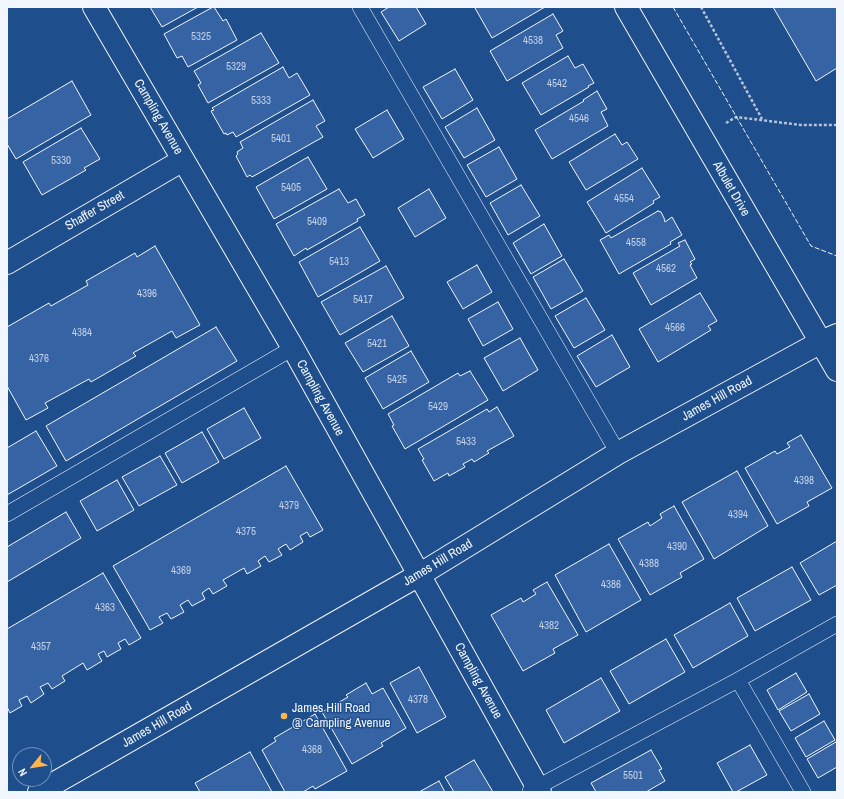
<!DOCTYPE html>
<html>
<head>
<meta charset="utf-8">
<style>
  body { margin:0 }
  #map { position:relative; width:844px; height:799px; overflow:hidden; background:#1f4e8c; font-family:"Archivo Narrow",sans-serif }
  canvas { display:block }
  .frame { position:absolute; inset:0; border:8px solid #f2f6ff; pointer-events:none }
  .north { position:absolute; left:12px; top:747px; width:40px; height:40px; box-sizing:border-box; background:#1f4e8c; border:1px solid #7391ba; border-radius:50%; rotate:240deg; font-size:11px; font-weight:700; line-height:16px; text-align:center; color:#f2f6ff }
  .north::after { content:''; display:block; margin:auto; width:14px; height:18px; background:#ffb74d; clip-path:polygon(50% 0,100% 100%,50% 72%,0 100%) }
</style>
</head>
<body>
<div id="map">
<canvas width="844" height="799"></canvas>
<div class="frame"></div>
<div class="north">N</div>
</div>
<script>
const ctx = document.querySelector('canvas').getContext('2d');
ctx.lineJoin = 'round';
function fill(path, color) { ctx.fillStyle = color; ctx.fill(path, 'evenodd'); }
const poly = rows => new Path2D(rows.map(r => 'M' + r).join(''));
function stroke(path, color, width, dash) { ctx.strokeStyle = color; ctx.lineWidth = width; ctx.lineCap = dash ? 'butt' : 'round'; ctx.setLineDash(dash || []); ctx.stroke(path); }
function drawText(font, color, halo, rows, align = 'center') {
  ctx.font = font + ' "Archivo Narrow",sans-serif'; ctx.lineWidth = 3; ctx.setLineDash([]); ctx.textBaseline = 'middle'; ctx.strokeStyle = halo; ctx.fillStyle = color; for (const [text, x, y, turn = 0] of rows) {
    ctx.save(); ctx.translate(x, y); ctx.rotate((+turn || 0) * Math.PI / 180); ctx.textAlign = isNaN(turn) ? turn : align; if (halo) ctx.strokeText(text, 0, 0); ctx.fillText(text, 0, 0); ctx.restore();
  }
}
const building = poly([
  [150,7,198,7,162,27,150,7],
  [213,7,214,7,223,21,226,19,237,40,188,67,182,56,177,58,164,34,213,7],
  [389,7,416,7,426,24,399,41,381,12,389,7],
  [477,7,545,7,492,38,475,8,477,7],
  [773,7,837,7,837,68,816,81,773,7],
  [553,14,563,31,556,35,563,48,507,81,490,51,553,14],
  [261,33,279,63,208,103,198,85,201,83,194,71,261,33],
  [568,56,575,68,583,64,594,83,588,86,589,87,541,115,522,83,568,56],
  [283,67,289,78,297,73,310,95,236,137,233,132,227,135,226,133,224,134,211,111,214,110,212,108,283,67],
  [455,69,473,100,442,119,423,87,455,69],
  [72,81,91,115,16,159,7,144,7,119,72,81],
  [597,91,607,109,601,112,608,126,552,159,535,130,584,101,583,100,597,91],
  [313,100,325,121,316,126,323,137,252,177,250,175,247,177,236,156,238,154,237,152,243,148,240,142,313,100],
  [477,108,495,140,464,158,445,127,477,108],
  [387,110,404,139,373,158,355,129,387,110],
  [81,128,100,159,84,168,86,170,42,195,23,162,81,128],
  [615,134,622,145,627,142,638,159,586,190,569,162,615,134],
  [499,147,517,179,486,197,467,165,499,147],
  [308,157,327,189,274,219,256,187,308,157],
  [642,168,660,197,653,201,654,203,606,233,587,202,642,168],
  [521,185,540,216,508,235,490,203,521,185],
  [339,189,348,203,356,199,365,215,357,219,358,221,307,250,306,248,294,256,276,224,339,189],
  [429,189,446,218,415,237,398,208,429,189],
  [658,211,661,212,664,218,665,222,672,217,682,235,670,242,671,244,619,274,600,240,609,235,611,238,658,211],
  [544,224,562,256,531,274,513,243,544,224],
  [360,227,380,261,318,297,299,262,360,227],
  [685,240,695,259,690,262,692,264,690,265,697,278,651,305,633,273,680,246,678,243,685,240],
  [155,246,200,325,176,338,172,331,133,353,136,356,91,382,89,379,45,403,48,408,26,420,7,386,7,327,49,303,51,306,88,285,86,281,135,253,137,257,155,246],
  [564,259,583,291,551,309,533,277,564,259],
  [477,265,492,292,463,309,447,282,477,265],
  [386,266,404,298,340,335,321,302,386,266],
  [700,293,717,321,708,326,711,330,658,362,639,329,700,293],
  [586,298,605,330,574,348,555,316,586,298],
  [498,302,513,329,483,346,468,319,498,302],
  [392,316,409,346,363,372,345,343,392,316],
  [216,327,237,361,66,461,46,426,216,327],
  [612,335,630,367,596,387,577,356,612,335],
  [520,338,538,370,503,391,484,358,520,338],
  [411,351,429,382,383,409,365,378,411,351],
  [470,371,488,400,405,449,392,426,394,425,388,414,458,373,460,376,470,371],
  [497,407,514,436,487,451,489,453,474,462,472,459,463,464,465,467,449,476,448,473,434,481,422,460,424,459,418,449,487,409,489,412,497,407],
  [244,408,261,438,224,459,207,429,244,408],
  [36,431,57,466,7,495,7,448,36,431],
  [202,432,219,462,182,483,165,453,202,432],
  [801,435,832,488,807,502,809,506,777,524,745,468,775,451,777,454,790,447,787,443,801,435],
  [160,456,177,485,139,506,122,477,160,456],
  [286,466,323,530,310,537,307,532,300,536,303,542,290,550,286,544,278,549,282,555,269,562,265,556,258,561,261,566,247,574,244,568,223,580,227,586,213,594,209,588,202,593,205,599,192,606,188,600,180,605,184,612,171,619,167,613,159,617,163,623,150,630,113,566,286,466],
  [737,471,768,526,714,559,682,502,737,471],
  [117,480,134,510,97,531,80,501,117,480],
  [674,506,704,559,680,573,682,577,650,595,618,539,648,522,650,526,662,518,660,514,674,506],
  [66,512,81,538,7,582,7,547,66,512],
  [837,541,837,585,819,595,800,563,837,541],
  [609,544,641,600,586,632,555,575,609,544],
  [792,567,811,600,755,631,737,598,792,567],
  [103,573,141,638,129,645,125,639,118,643,121,649,107,657,104,651,98,654,102,661,87,670,83,663,62,676,65,681,52,689,48,683,40,687,44,694,31,703,27,696,19,700,22,706,10,713,7,707,7,629,103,573],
  [547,582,578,635,553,649,555,653,523,671,491,615,521,598,523,602,536,594,533,590,547,582],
  [730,603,748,636,693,668,674,635,730,603],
  [666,639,685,672,629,704,610,671,666,639],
  [419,667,446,717,417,733,390,683,419,667],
  [796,673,807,692,778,710,767,690,796,673],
  [601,678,620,711,564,743,546,710,601,678],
  [366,683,372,694,383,688,406,728,381,743,383,746,352,764,322,712,348,697,346,695,366,683],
  [809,694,820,714,791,731,779,711,809,694],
  [315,714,347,771,315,789,313,786,303,792,285,792,262,750,276,741,274,738,315,714],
  [824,721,835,740,806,757,795,738,824,721],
  [836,742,837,745,837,767,818,778,807,759,836,742],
  [750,745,767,775,736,792,733,792,717,763,750,745],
  [651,750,662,769,659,770,665,781,646,792,596,792,591,783,651,750],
  [250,752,272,792,200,792,195,783,250,752],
  [474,760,493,792,454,792,445,777,474,760],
  [439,781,445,792,419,792,439,781]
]);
const path = poly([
  [701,7,762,119],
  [726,123,736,117,801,125,837,125]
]);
const service = poly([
  [360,7,618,453],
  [7,514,293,348],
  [738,680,803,792],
  [530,791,738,680,837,624]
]);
const minor = poly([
  [94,7,293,348,540,792],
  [626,7,837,370],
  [7,263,183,160]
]);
const tertiary = poly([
  [39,792,419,575,618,453,821,342,837,335]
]);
const fence = poly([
  [673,7,811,246,837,256]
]);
const markers = [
  [284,716,4,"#ffb74d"]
];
const numberNames = [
  ["5325",201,37],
  ["4538",533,41],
  ["5329",236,67],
  ["4542",557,84],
  ["5333",261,101],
  ["4546",579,119],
  ["5401",281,139],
  ["5330",61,161],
  ["5405",291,188],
  ["4554",624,199],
  ["5409",317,222],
  ["4558",636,243],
  ["5413",339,262],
  ["4562",666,269],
  ["4396",147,294],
  ["5417",363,300],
  ["4566",675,328],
  ["4384",82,333],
  ["5421",377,344],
  ["4376",39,359],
  ["5425",397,380],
  ["5429",438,407],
  ["5433",466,442],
  ["4398",804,481],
  ["4379",289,506],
  ["4394",738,515],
  ["4375",246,532],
  ["4390",677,547],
  ["4388",649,564],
  ["4369",181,571],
  ["4386",611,585],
  ["4363",105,608],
  ["4382",549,626],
  ["4357",41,647],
  ["4378",418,700],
  ["4368",312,750],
  ["5501",633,776]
];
const streetNames = [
  ["Campling Avenue",158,117,60],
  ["Albulet Drive",731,189,60],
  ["Shaffer Street",95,211,-30],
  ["Campling Avenue",320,398,61],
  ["James Hill Road",717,399,-29],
  ["James Hill Road",438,563,-31],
  ["Campling Avenue",478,681,61],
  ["James Hill Road",157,725,-30]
];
const poiNames = [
  ["James Hill Road",292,709],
  ["@ Campling Avenue",292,724]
];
fill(building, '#3563a3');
stroke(building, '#f2f6ff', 1);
stroke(service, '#f2f6ff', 16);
stroke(minor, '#f2f6ff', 24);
stroke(tertiary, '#f2f6ff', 24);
stroke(path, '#b3c4dc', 2.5, [3, 2]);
stroke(service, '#1f4e8c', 15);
stroke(minor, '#1f4e8c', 22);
stroke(tertiary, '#1f4e8c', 22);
stroke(fence, '#f2f6ff', 1, [5, 2]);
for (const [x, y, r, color] of markers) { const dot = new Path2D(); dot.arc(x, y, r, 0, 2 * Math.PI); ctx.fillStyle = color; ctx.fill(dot); stroke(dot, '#1f4e8c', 1.5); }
drawText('11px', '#c3d1e8', null, numberNames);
drawText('13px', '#f2f6ff', '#1f4e8c', streetNames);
drawText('13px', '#f2f6ff', '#1f4e8c', poiNames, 'left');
</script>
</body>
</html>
